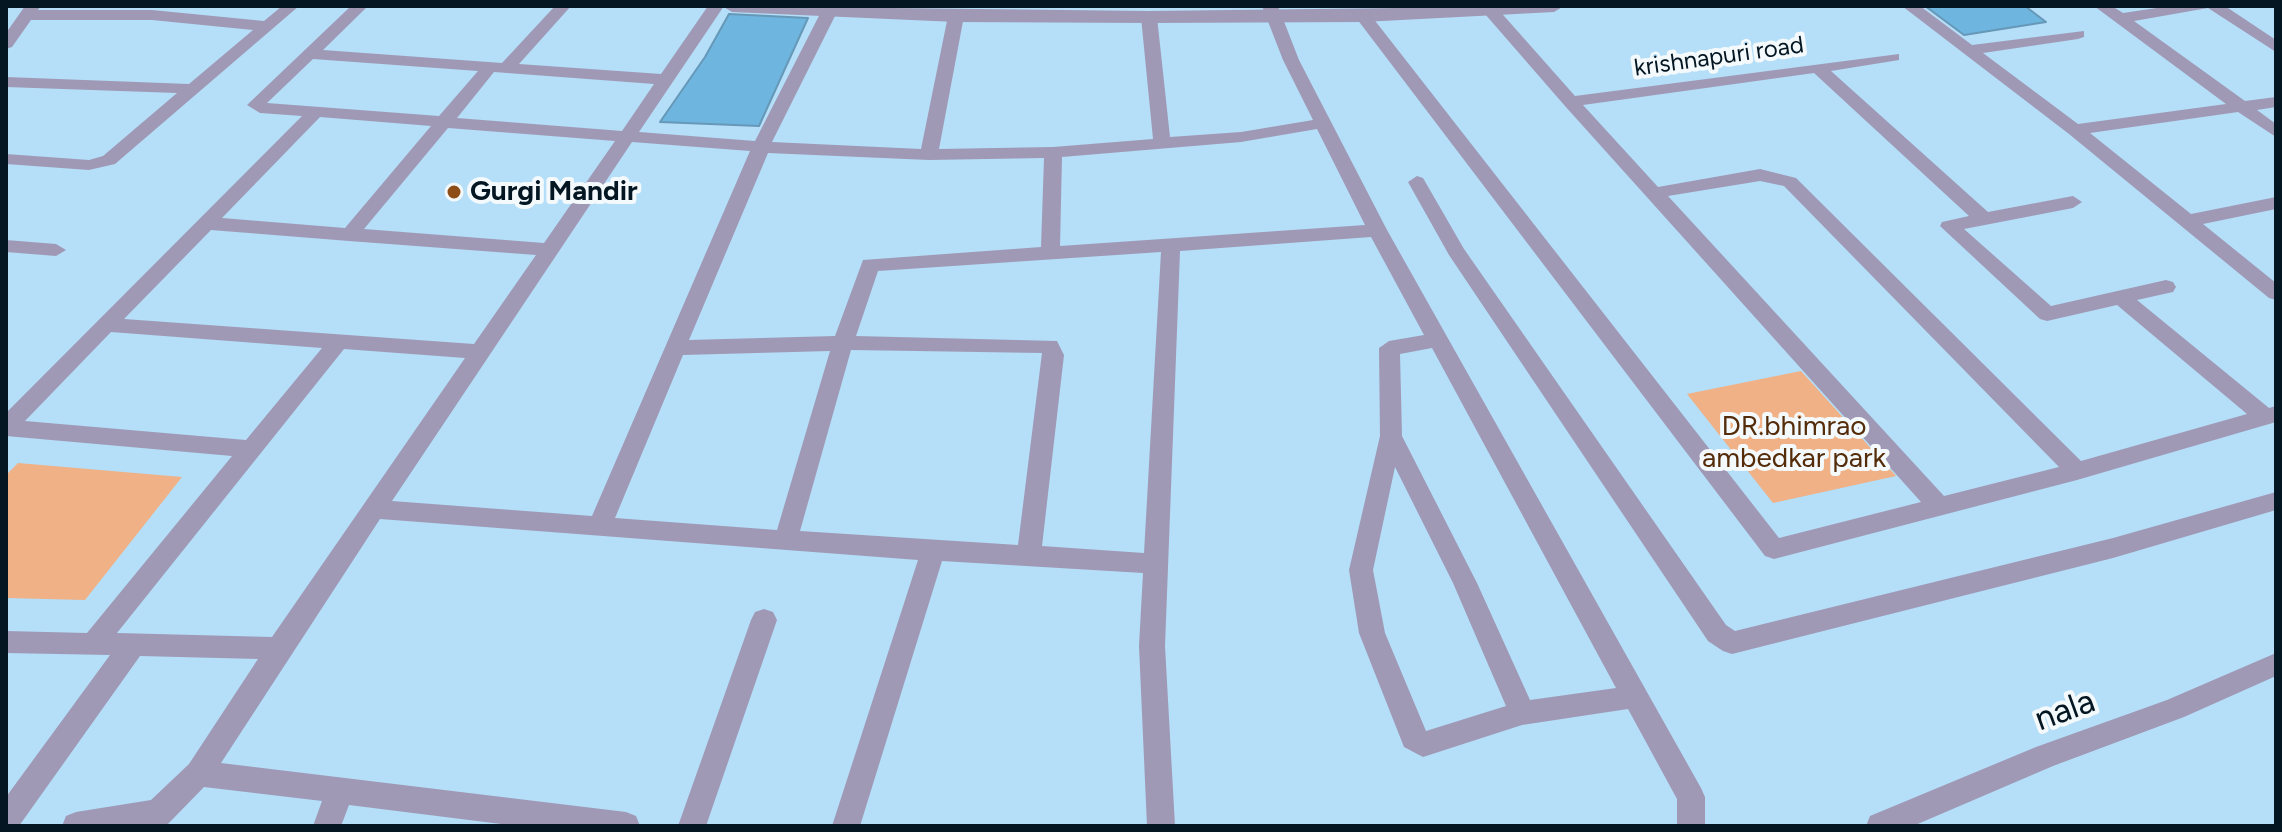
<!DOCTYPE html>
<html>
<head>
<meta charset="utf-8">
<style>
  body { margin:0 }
  #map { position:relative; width:2282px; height:832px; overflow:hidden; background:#b5def8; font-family:Figtree,sans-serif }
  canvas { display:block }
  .frame { position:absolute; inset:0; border:8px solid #031622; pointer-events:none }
</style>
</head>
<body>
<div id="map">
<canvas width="2282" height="832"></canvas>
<div class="frame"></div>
</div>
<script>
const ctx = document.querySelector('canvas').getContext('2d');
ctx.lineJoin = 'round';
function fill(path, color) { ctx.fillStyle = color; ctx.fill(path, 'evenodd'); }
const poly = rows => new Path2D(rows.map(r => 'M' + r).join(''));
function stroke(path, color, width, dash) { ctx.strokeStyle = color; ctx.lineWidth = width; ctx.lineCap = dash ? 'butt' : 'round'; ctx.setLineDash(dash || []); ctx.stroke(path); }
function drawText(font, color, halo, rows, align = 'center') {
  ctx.font = font + ' Figtree,sans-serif'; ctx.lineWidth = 8; ctx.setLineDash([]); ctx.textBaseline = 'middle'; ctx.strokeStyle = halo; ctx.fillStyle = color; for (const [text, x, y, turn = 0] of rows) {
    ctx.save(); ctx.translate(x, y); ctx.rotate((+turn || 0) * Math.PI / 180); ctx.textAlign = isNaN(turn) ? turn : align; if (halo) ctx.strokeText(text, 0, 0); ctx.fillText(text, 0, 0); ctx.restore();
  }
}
const green = poly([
  [1801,371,1896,476,1773,503,1687,394],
  [18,463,182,477,85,600,6,598,6,475]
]);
const building = poly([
  [1925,6,2025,6,2046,22,1964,35,1925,6],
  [729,14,808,18,759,126,660,122,705,57,729,14]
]);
const minor = poly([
  [25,6,41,6,38,10,152,10,264,21,282,6,299,6,115,164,89,170,6,164,6,154,89,160,103,156,177,93,6,87,6,77,189,84,253,30,152,20,31,20,12,47,6,49,6,33,25,6],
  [351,6,368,6,323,50,502,63,555,6,571,6,519,64,661,74,708,6,724,6,639,132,755,141,824,6,840,6,772,142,921,149,948,16,956,11,964,16,939,149,1053,147,1153,139,1141,17,1149,12,1157,17,1170,137,1241,132,1313,120,1283,60,1262,6,1278,6,1299,60,1387,230,1701,788,1705,797,1705,826,1677,826,1677,799,1628,709,1522,725,1423,757,1404,747,1359,633,1349,570,1380,436,1379,348,1389,341,1424,335,1371,237,1180,251,1165,646,1175,826,1147,826,1139,646,1143,573,942,561,860,826,832,826,918,560,380,519,221,763,626,812,636,816,640,826,517,826,349,805,341,826,313,826,322,801,204,787,166,826,62,826,66,816,76,812,151,800,189,764,258,659,140,656,19,826,6,826,6,797,110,655,6,653,6,631,87,633,232,456,6,436,6,413,302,116,260,113,247,105,351,6],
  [313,59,478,71,439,116,267,103,313,59],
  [494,72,654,84,622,131,457,118,494,72],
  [320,117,431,126,345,228,222,218,320,117],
  [448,128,615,141,544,243,364,229,448,128],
  [1317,129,1365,225,1060,246,1062,157,1241,142,1317,129],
  [632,142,750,151,592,516,392,501,632,142],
  [768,153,929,160,1044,158,1041,247,863,260,835,336,689,340,768,153],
  [211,230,349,241,536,255,474,344,124,319,211,230],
  [1161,252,1144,553,1042,546,1064,355,1057,341,856,336,878,271,1161,252],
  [111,332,322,348,246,440,25,421,111,332],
  [1432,348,1616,688,1530,700,1477,583,1402,436,1400,354,1432,348],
  [344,349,465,358,272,637,117,633,344,349],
  [851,350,1042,353,1018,545,800,531,851,350],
  [830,351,777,530,615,518,683,355,830,351],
  [1395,467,1453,583,1506,706,1426,731,1385,633,1373,570,1395,467],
  [1902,6,1920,6,1972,45,2084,31,2084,37,2078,39,1983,53,2078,124,2226,104,2094,6,2112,6,2123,13,2170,6,2225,6,2276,40,2276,52,2208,8,2134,21,2245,101,2276,97,2276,107,2257,110,2276,124,2276,137,2238,112,2090,133,2191,214,2276,197,2276,209,2203,224,2276,283,2276,300,2269,298,2069,134,1902,6],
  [1485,8,1497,8,1575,96,1899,54,1899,60,1831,71,1988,212,2073,196,2082,202,2073,208,1964,229,2051,306,2166,280,2173,282,2176,287,2173,292,2137,300,2269,408,2276,406,2276,422,2077,480,1774,559,1765,556,1357,19,1357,13,1369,13,1779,538,1921,502,1565,106,1485,14,1485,8],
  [1814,73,1969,216,1942,222,1940,226,2040,319,2047,321,2117,305,2247,414,2081,461,1796,178,1760,169,1658,187,1583,105,1814,73],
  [1760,181,1784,186,2059,467,1944,496,1668,196,1760,181],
  [1417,176,1423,178,1464,249,1726,625,1735,631,2113,538,2276,492,2276,510,2113,558,1732,654,1723,651,1708,641,1449,255,1408,182,1417,176],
  [6,240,56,244,66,250,56,256,6,252,6,240],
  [764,609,773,612,777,620,706,826,678,826,751,620,755,612,764,609],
  [2276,653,2276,676,2184,717,2053,766,1913,826,1866,826,1870,816,2036,747,2167,700,2276,653]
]);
const tertiary = poly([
  [722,6,1149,11,1564,6,1554,12,1363,22,1149,23,956,22,732,12,722,6]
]);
const markers = [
  [454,192,8,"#8e4e17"]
];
const farStreetnames = [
  ["krishnapuri road",1719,57,-8]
];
const poiNames = [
  ["Gurgi Mandir",470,192]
];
const parkNames = [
  ["DR.bhimrao",1794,427],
  ["ambedkar park",1794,459]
];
const nearStreetnames = [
  ["nala",2065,711,-20]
];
fill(green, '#efb185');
fill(building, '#6eb5e0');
stroke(building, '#6698b7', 2);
fill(minor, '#9f99b6');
fill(tertiary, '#9f99b6');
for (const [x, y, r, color] of markers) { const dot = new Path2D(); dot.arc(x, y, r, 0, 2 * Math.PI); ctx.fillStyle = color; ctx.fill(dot); stroke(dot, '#f4f9fc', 3); }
drawText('24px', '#031622', '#f4f9fc', farStreetnames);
drawText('bold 28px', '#031622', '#f4f9fc', poiNames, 'left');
drawText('28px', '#542c09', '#f4f9fc', parkNames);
drawText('34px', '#031622', '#f4f9fc', nearStreetnames);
</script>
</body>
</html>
